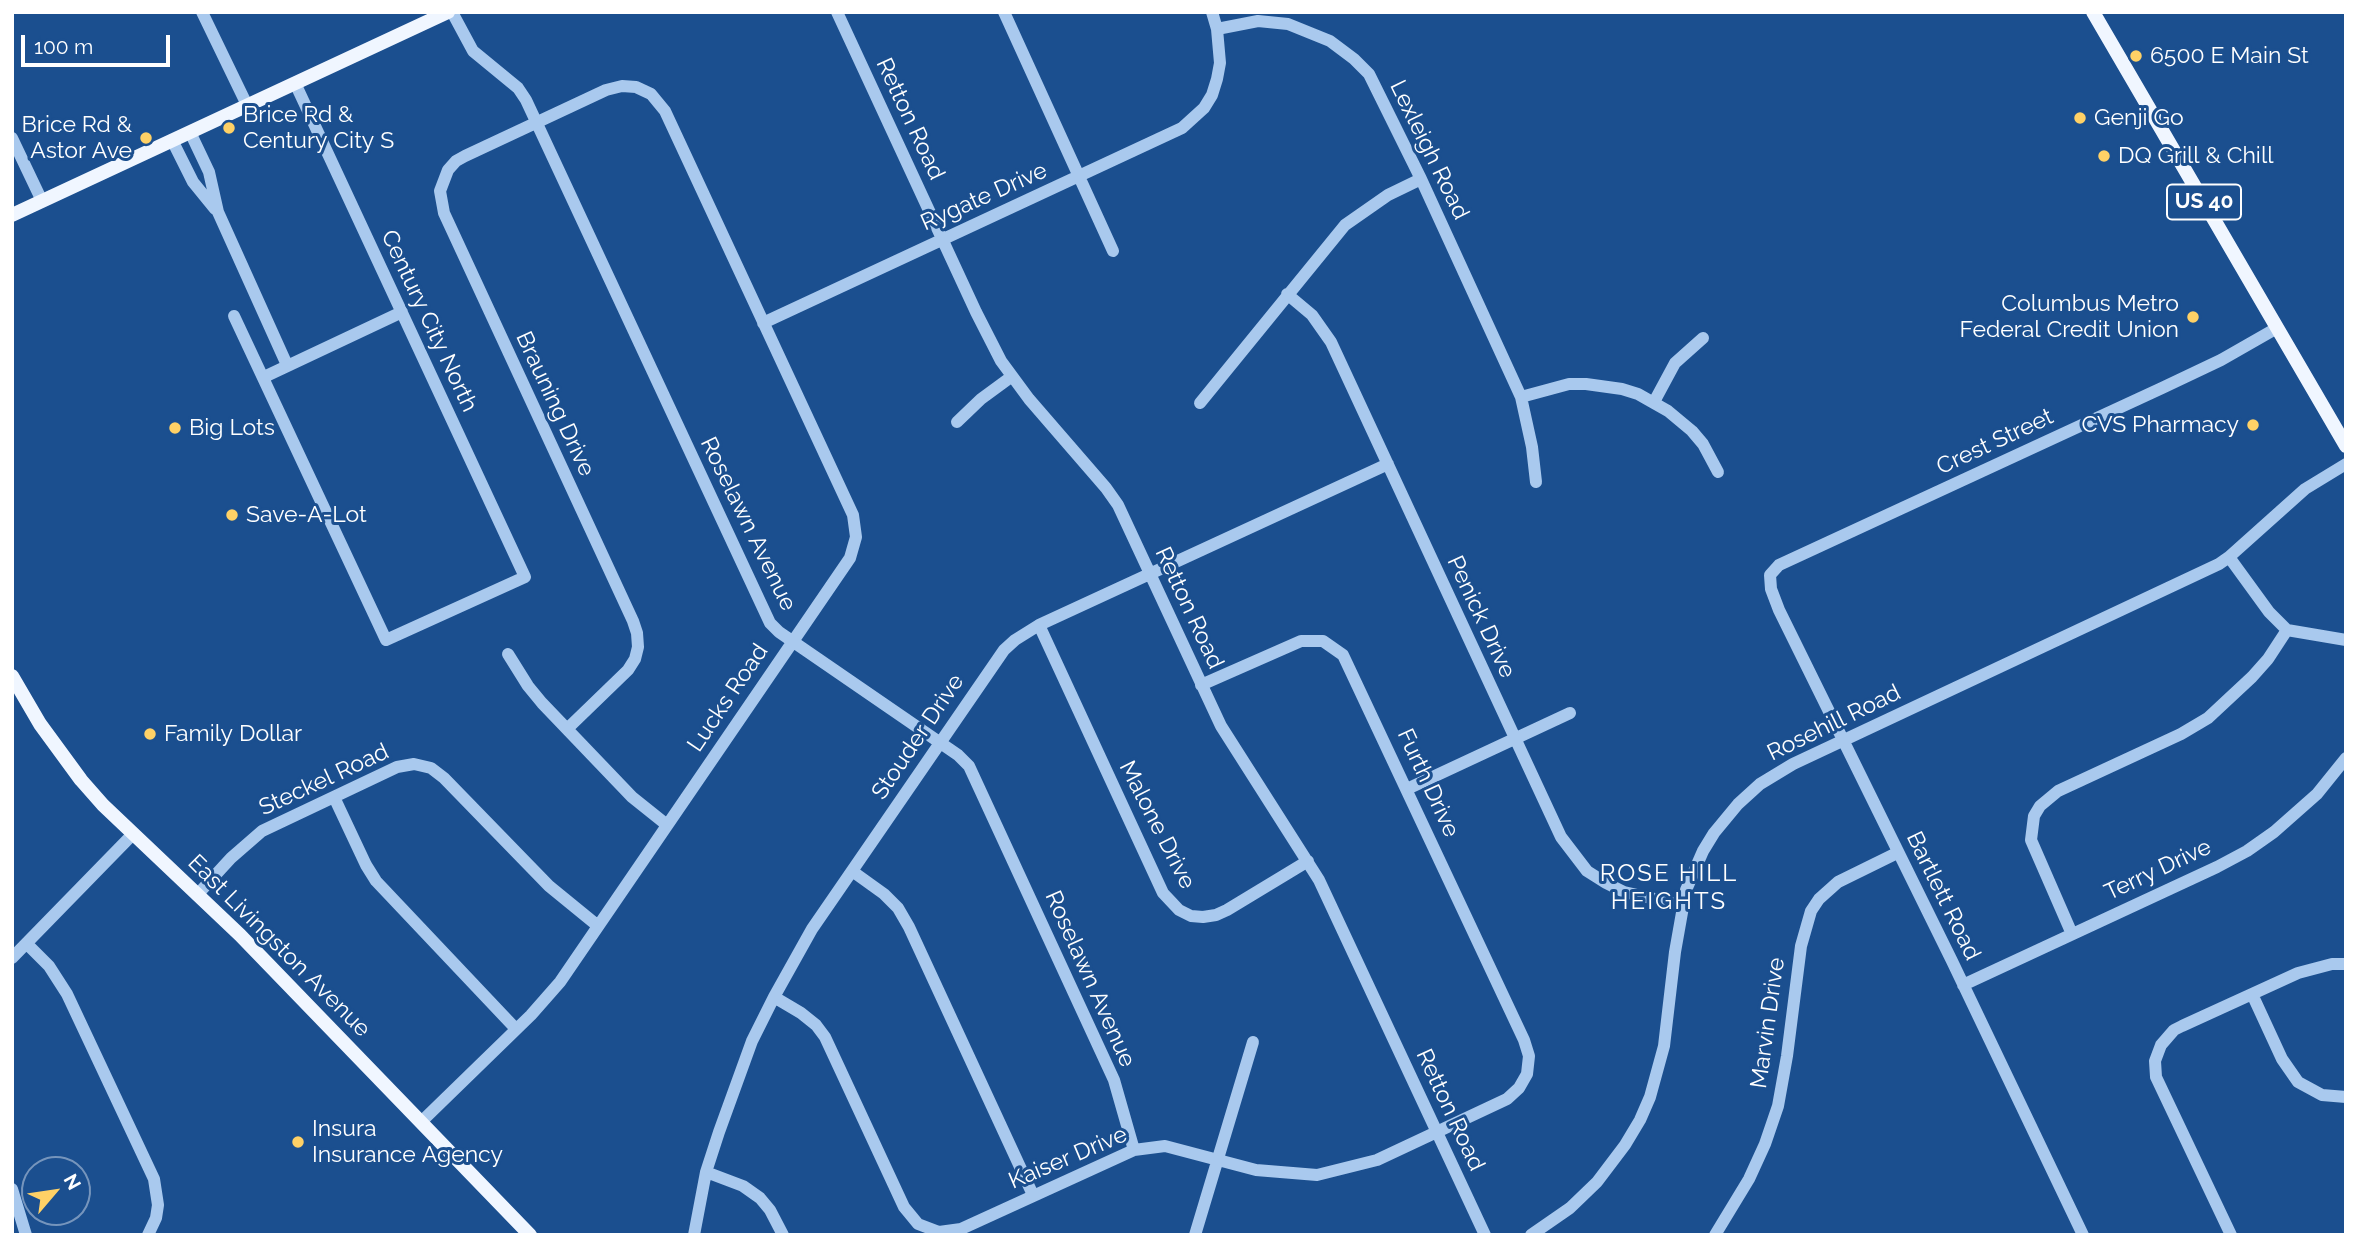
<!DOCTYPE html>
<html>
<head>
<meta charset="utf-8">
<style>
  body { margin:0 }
  #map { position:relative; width:2358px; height:1247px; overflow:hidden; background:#1b4f8f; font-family:Raleway,sans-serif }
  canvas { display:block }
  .frame { position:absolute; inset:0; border:14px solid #fff; pointer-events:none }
  .north { position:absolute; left:21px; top:1156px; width:70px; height:70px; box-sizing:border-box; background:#1b4f8f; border:2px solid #7695bc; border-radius:50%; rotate:61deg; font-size:19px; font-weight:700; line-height:28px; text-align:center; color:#fff }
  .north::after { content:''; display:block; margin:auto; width:24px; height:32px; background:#ffd166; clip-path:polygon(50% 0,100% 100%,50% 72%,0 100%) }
  .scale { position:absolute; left:21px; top:35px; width:149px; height:32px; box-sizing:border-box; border:4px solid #fff; border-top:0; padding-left:9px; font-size:21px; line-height:24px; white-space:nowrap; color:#fff; -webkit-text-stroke:5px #1b4f8f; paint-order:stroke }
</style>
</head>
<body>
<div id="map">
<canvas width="2358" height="1247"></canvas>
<div class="frame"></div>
<div class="north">N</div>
<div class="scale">100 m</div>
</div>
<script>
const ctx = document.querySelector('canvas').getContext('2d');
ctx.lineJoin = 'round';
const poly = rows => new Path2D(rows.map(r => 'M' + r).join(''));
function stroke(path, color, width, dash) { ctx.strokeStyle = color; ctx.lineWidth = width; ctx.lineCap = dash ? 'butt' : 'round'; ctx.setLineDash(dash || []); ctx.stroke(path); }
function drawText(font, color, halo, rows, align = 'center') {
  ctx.font = font + ' Raleway,sans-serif'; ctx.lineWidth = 6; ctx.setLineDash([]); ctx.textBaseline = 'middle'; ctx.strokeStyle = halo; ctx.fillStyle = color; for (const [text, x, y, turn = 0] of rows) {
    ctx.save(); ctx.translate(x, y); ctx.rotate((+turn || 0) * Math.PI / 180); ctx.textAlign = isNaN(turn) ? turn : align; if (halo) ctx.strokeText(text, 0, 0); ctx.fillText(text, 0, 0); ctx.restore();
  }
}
const minor = poly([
  [202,12,247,105],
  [452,12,473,51,518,88,526,100,770,623,779,632,958,755,969,766,1114,1080,1134,1150],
  [837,12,976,312,1001,361,1029,399,1106,488,1118,505,1221,726,1319,880,1485,1235],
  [1004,12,1113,251],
  [1217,29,1258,21,1288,24,1330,41,1354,59,1369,74,1421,179,1521,397,1532,447,1536,482],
  [190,132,209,172,218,212,287,365],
  [12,138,42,201],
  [172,140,193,182,215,209],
  [1287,294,1312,315,1331,342,1561,837,1587,871,1606,883,1624,892,1682,905],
  [234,316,386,640,525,577,295,83],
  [763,323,1182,128,1204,108,1212,95,1217,79,1220,63,1217,29,1212,12],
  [264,377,402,312],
  [1521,397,1569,384,1586,384,1622,389,1638,394,1668,411,1692,431,1703,444,1718,472],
  [1654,402,1675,363,1703,338],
  [1200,403,1345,225,1388,195,1421,179],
  [957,422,981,399,1011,377],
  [2229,557,2269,612,2287,630,2346,640],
  [1039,625,1163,893,1179,910,1191,916,1203,917,1216,915,1227,910,1308,861],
  [508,654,528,686,542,703,632,797,667,825],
  [1407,789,1570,713],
  [334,797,366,865,376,881,516,1029],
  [852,871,884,894,898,908,909,927,1033,1195],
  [197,895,231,858,262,831,397,767,414,764,431,768,444,778,549,886,598,926],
  [2072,934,2031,840,2034,816,2040,806,2058,791,2181,734,2208,718,2252,677,2268,659,2287,630],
  [27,944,49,966,67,994,154,1179,158,1205,156,1218,148,1235],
  [12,958,132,835],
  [1963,985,2217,867,2247,851,2274,832,2317,794,2346,758],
  [2252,994,2282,1059,2298,1082,2322,1095,2346,1097],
  [774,997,801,1013,816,1025,825,1037,904,1207,918,1224,939,1232,961,1229,1134,1150,1165,1146,1256,1170,1317,1175,1377,1160,1507,1099,1519,1088,1527,1074,1529,1056,1524,1040,1343,655,1323,641,1301,641,1201,685],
  [421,1122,531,1015,560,982,850,558,856,537,853,515,665,111,651,94,636,87,622,86,606,90,465,156,456,161,448,170,440,191,444,213,633,621,637,633,638,647,635,659,628,670,567,729],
  [706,1172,743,1186,760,1198,770,1210,783,1235],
  [12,1189,26,1235],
  [694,1235,706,1172,719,1132,752,1041,774,997,812,929,1004,650,1015,640,1039,625,1388,464],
  [1195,1235,1253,1042],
  [1531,1235,1570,1208,1597,1182,1625,1145,1640,1120,1650,1097,1664,1046,1675,952,1686,890,1703,851,1714,833,1738,804,1760,784,1793,764,2219,564,2229,557,2305,489,2346,464],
  [1715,1235,1749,1179,1765,1144,1778,1106,1787,1056,1801,946,1811,911,1819,899,1838,882,1897,853],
  [2083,1235,1952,961,1779,610,1771,589,1770,575,1779,565,2162,388,2221,360,2277,328],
  [2231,1235,2156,1077,2155,1061,2161,1045,2174,1030,2182,1026,2298,973,2332,964,2346,964]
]);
const major = poly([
  [2093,12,2346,446],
  [12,215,448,12],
  [12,676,40,724,81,780,103,805,240,935,530,1235]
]);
const markers = [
  [2136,56,7,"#ffd166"],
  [2080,118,7,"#ffd166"],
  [229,128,7,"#ffd166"],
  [146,138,7,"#ffd166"],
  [2104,156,7,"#ffd166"],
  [2193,317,7,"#ffd166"],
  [2253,425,7,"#ffd166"],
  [175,428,7,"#ffd166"],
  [232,515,7,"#ffd166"],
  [150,734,7,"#ffd166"],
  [298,1142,7,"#ffd166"]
];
const shields = [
  [2204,202,74]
];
const shieldNames = [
  ["US 40",2204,202]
];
const poiNames = [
  ["6500 E Main St",2150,56],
  ["Brice Rd &",243,115],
  ["Century City S",243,141],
  ["Genji Go",2094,118],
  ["Brice Rd &",132,125,"right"],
  ["Astor Ave",132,151,"right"],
  ["DQ Grill & Chill",2118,156],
  ["Columbus Metro",2179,304,"right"],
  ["Federal Credit Union",2179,330,"right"],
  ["CVS Pharmacy",2239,425,"right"],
  ["Big Lots",189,428],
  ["Save-A-Lot",246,515],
  ["Family Dollar",164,734],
  ["Insura",312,1129],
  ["Insurance Agency",312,1155]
];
const streetNames = [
  ["Retton Road",910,119,65],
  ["Lexleigh Road",1429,150,64],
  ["Rygate Drive",984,197,-24],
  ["Century City North",429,321,65],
  ["Brauning Drive",555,404,65],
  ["Crest Street",1995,442,-25],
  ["Roselawn Avenue",748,524,64],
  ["Retton Road",1189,608,65],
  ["Penick Drive",1481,617,65],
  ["Lucks Road",728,698,-56],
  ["Rosehill Road",1834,723,-26],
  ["Stouder Drive",918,737,-56],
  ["Steckel Road",324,780,-25],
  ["Furth Drive",1428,783,65],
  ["Malone Drive",1157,825,63],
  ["Terry Drive",2158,870,-25],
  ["Bartlett Road",1943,896,64],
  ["East Livingston Avenue",279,946,45],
  ["Roselawn Avenue",1090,979,66],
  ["Marvin Drive",1768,1023,-82],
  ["Retton Road",1450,1110,65],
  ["Kaiser Drive",1068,1158,-23]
];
const neighbourhoodNames = [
  ["ROSE HILL",1669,874],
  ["HEIGHTS",1669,902]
];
stroke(minor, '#a9c9ee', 12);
stroke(major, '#f0f6ff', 14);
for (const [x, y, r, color] of markers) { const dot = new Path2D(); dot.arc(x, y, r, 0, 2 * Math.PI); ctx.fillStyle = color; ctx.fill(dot); stroke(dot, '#1b4f8f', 2.5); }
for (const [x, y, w] of shields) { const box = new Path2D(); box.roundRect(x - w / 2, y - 17.5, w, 35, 5); ctx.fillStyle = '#1b4f8f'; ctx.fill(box); stroke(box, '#fff', 2); }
drawText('bold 21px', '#fff', null, shieldNames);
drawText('23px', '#fff', '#1b4f8f', poiNames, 'left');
drawText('23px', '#fff', '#1b4f8f', streetNames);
ctx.letterSpacing = '2px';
drawText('24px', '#fff', '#1b4f8f', neighbourhoodNames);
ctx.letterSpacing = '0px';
</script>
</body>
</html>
